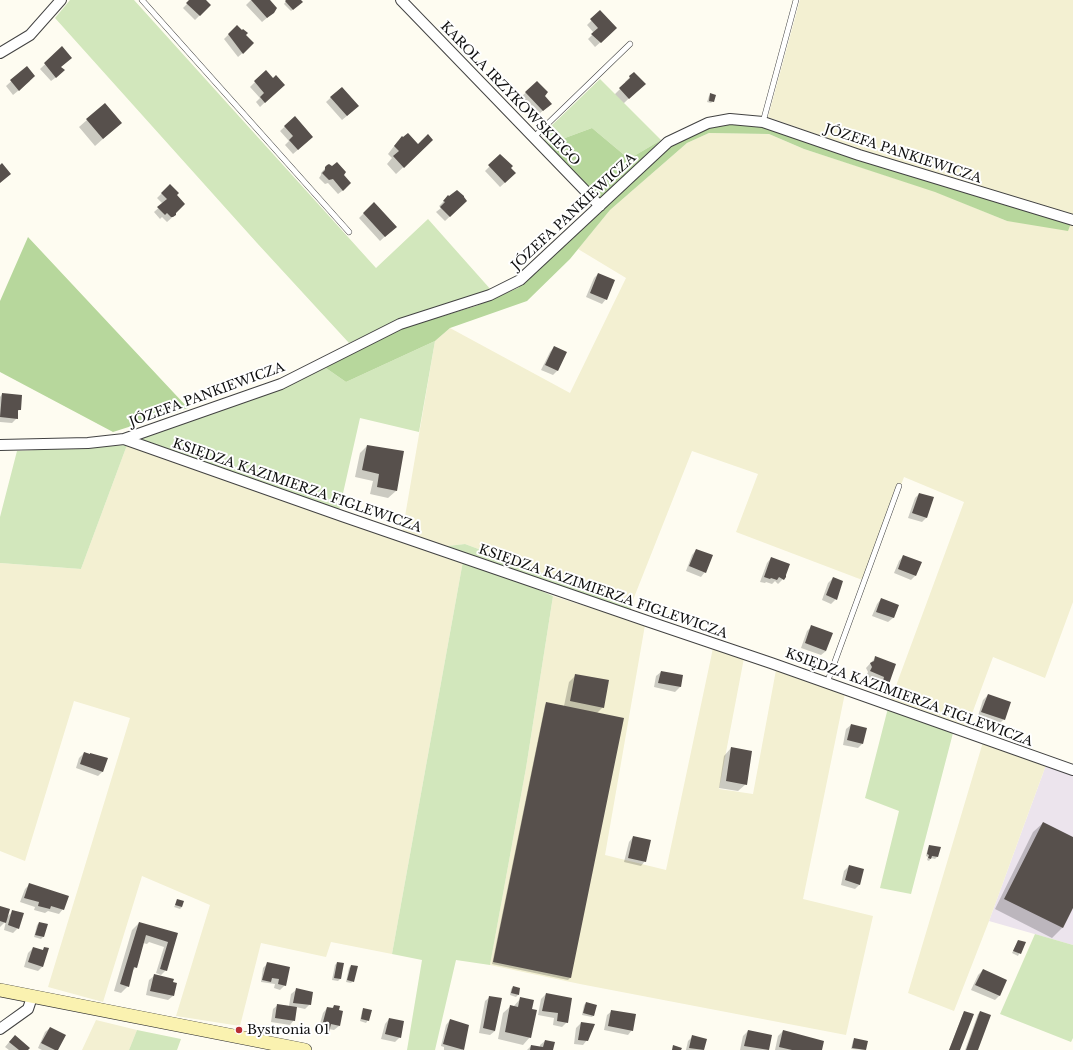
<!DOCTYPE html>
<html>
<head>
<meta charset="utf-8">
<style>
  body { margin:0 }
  canvas { display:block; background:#fefcf1 }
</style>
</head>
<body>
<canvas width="1073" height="1050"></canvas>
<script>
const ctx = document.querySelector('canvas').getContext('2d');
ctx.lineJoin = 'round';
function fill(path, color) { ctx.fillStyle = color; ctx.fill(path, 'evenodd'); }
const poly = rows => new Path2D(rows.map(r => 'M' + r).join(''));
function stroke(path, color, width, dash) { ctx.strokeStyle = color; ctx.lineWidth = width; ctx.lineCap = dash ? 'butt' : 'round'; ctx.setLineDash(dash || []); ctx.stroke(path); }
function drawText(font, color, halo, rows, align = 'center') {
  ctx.font = font + ' "Libre Baskerville",serif'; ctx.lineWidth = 4; ctx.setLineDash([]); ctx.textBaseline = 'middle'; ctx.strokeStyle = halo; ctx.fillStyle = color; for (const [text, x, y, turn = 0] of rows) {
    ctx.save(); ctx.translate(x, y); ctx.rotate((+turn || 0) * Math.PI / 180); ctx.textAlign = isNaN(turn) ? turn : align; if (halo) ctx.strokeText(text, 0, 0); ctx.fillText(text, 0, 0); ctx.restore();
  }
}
const industrial = poly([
  [1046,765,1073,775,1073,945,989,921]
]);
const farmland = poly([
  [800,0,1073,0,1073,216,858,149,768,117],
  [709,133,769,134,804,149,934,191,1007,221,1073,224,1073,602,1045,678,993,657,966,730,890,702,964,502,904,477,865,581,736,532,758,474,692,451,633,600,610,597,574,586,516,563,465,544,439,547,402,534,435,341,450,328,570,393,626,278,578,249,610,210,687,143],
  [127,445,463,561,392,954,331,942,326,957,261,943,240,1026,176,1016,210,905,142,876,103,1002,48,987,130,718,74,701,25,861,0,851,0,563,81,569],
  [553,596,645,625,605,855,666,870,713,648,744,658,719,789,753,794,776,670,845,693,803,899,873,916,846,1035,580,984,490,965,526,768],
  [983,742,1046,765,989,921,954,1011,908,993],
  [96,1020,137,1030,129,1050,82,1050]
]);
const green = poly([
  [70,0,134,0,376,268,428,219,492,291,399,321,349,343,257,243,55,18],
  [600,79,661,140,629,159,592,128,546,145,544,141,548,129],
  [435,341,419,432,360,418,339,511,136,440,323,366,346,382],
  [127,445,81,569,0,563,0,517,17,451],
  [465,544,516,563,574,586,610,597,633,600,630,612,439,547],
  [463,561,523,583,553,596,526,768,490,965,456,960,435,1050,407,1050,422,960,392,954],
  [888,708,953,733,911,894,880,888,899,811,865,798],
  [1035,934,1073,945,1073,1038,1071,1042,1000,1014],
  [137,1030,181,1039,177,1050,129,1050]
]);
const forest = poly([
  [735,122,769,128,1071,223,1068,231,1007,221,935,192,804,149,769,134,709,133,687,143,610,210,570,259,527,301,450,328,435,341,346,382,323,366,403,328,476,306,518,288,602,210,669,145,711,126],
  [592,128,629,159,661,140,600,201,546,145],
  [28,237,188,408,113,432,0,372,0,301]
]);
const shadow = poly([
  [191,0,205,0,210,5,195,20,183,8],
  [251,0,268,0,268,17,262,22,246,5],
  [287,0,300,0,301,2,291,11,284,4],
  [600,12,611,33,595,47,588,39,594,33,587,25],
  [237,26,245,35,248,48,238,57,224,39],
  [62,48,59,75,51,81,40,69],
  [27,67,30,81,13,95,6,86],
  [266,71,279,89,260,107,256,102,260,98,250,87],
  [634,73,644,84,624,103,615,94,626,83,625,82],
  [537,82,543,96,550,104,538,115,521,97],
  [341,88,353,111,342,120,326,102],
  [711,94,713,101,711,103,707,102,709,96],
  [104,105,113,130,95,146,79,127],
  [295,117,308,141,293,154,285,145,289,141,280,131],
  [398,141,425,147,396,174,387,164,392,158,388,154],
  [500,156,510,168,510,178,500,187,485,171],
  [327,166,343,175,346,188,338,194,328,183,325,184,319,178,321,175,321,173],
  [170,185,175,195,175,215,167,222,162,217,160,219,154,212,163,204,157,198],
  [444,201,462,205,445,221,436,212,441,208,439,206],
  [374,203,391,231,380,241,359,218],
  [598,274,606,299,602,304,586,297,594,278],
  [554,347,557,371,553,375,541,370,550,352],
  [2,394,20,409,17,412,17,418,12,423,0,422,0,397],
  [367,446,396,491,388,498,370,494,373,481,355,477,360,453],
  [919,494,933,498,926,518,922,522,908,518,915,498],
  [696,550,705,572,701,577,686,571,692,555],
  [903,556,915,576,911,580,894,573,899,561],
  [771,558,785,577,778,584,775,581,772,584,766,582,765,583,760,582,767,563],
  [833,578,836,599,831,604,822,600,828,583],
  [881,599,897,605,893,618,888,622,872,616,877,604],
  [812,626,826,651,821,655,801,648,807,631],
  [876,657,888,683,884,688,879,686,880,682,866,676,868,672,866,668],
  [661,672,682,676,680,687,675,692,654,687,656,676],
  [576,675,603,707,597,713,570,978,568,980,492,964,545,705,547,703,564,706,569,682],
  [988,695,1004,719,999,724,978,716,983,700],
  [851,725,862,744,858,748,843,745,846,729],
  [731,748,746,784,738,791,719,788,724,756],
  [84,753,103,771,98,776,76,768,79,758],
  [1043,823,1073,838,1073,905,1062,928,1052,938,995,909,1033,832],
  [633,837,645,861,641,866,624,862,629,842],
  [930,846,937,857,935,859,931,858,929,861,927,860,928,857,926,856,928,848],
  [849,866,860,884,855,889,841,885,844,871],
  [29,885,63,909,59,914,48,911,45,913,34,910,35,907,20,902,25,889],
  [178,900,182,907,180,909,174,907],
  [0,907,7,917,13,911,18,928,13,933,4,930,6,921,0,927],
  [39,923,43,937,41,939,34,937,37,925],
  [139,923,177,934,166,970,161,975,156,973,164,947,149,942,147,944,143,943,136,967,132,971,128,986,121,993,114,991,132,930],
  [1018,941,1024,943,1018,956,1012,953],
  [33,948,42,951,45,948,43,966,38,971,24,967,28,953],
  [337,963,343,964,340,979,338,981,332,980,335,965],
  [267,964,285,985,280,990,274,988,275,984,261,982,263,968],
  [351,966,353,981,351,983,346,982,349,968],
  [983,970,1006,980,999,996,995,1000,971,990,978,975],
  [154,976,173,996,168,1000,146,995,149,980],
  [513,987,518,995,516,997,510,995,511,989],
  [296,990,310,1004,305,1009,296,1007,294,1020,290,1025,271,1022,273,1009,278,1005,289,1006,291,994],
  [546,994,567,1022,562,1027,553,1025,554,1018,538,1015,541,999],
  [490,997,495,1031,490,1035,479,1033,485,1001],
  [521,998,531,1010,530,1037,523,1045,498,1039,503,1013,511,1006,513,1007],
  [586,1003,594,1015,592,1017,582,1015,584,1005],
  [334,1006,339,1026,334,1030,329,1029,326,1034,322,1033,324,1028,319,1027,323,1013,327,1008,331,1009],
  [364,1009,368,1020,366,1023,360,1021,362,1011],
  [612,1011,632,1030,628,1035,604,1030,607,1015],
  [965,1012,959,1050,949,1050,963,1014],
  [980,1012,977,1050,965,1050,978,1014],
  [389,1019,400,1037,395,1042,381,1039,385,1024],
  [450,1020,466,1036,462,1050,444,1050,444,1047,441,1046,446,1025],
  [581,1023,587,1040,583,1045,574,1044,576,1028],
  [50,1028,56,1050,42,1050,38,1048,45,1032],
  [748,1031,771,1036,768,1050,740,1050,743,1036],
  [783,1031,821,1050,775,1050,778,1036],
  [693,1036,706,1040,703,1050,686,1050,688,1041],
  [855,1039,867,1042,865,1050,851,1049,853,1041],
  [10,1041,27,1050,9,1050,5,1047],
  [545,1041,552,1050,527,1050,531,1046,540,1048,540,1045]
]);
const building = poly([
  [189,0,206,0,211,5,200,16,186,3],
  [251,0,270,0,277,8,274,13,267,18],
  [286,0,301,0,303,2,293,10,285,1],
  [600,10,617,28,601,43,591,34,598,28,590,19],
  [237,25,242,30,243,29,248,33,246,35,254,43,243,54,228,34],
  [62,46,72,58,61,67,65,70,56,78,44,63],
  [27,66,35,76,19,91,10,80],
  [266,70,273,78,276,75,285,85,265,103,260,97,264,93,254,81],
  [634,72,646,84,629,99,619,88,630,78,629,76],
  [537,81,548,92,545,96,552,104,543,111,525,92],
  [342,87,359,106,347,116,330,97],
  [710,93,716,95,714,102,709,101],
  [105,103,122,123,103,139,86,119],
  [295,116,313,137,298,150,289,140,293,136,284,126],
  [408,133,418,144,428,134,433,140,404,168,393,156,399,151,394,146,402,136,403,137],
  [500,154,513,166,511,168,516,173,505,183,488,165],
  [337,162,346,172,344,175,351,183,343,191,333,179,329,180,322,173,325,170,325,167,327,165,329,164,332,166],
  [2,163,11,174,0,183,0,165],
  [170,184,179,193,177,195,185,204,176,213,176,215,173,217,171,217,167,213,165,215,157,207,167,199,161,193],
  [457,190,464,196,464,197,467,201,450,217,440,207,445,202,443,201,448,195,449,196],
  [374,202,397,227,385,237,363,213],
  [598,273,615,280,607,300,590,293],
  [554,346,567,352,558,371,545,365],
  [2,393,22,395,21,410,18,410,18,419,0,417],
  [367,445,404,451,397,491,377,487,379,474,362,470],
  [919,493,934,497,927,518,912,513],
  [696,549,713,555,706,573,689,566],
  [903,555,922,562,916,576,898,569],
  [771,557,790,564,786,575,786,577,784,580,779,577,777,580,771,578,770,579,764,577],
  [833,577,843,581,837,600,826,595],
  [881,598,899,605,894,618,876,612],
  [811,625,833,633,826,651,805,643],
  [875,656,896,664,889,684,883,681,884,677,870,671,872,667,870,663,874,661],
  [661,671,683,675,681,687,658,683],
  [575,674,609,680,604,708,570,701],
  [988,694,1011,702,1005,720,981,712],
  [546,702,624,718,571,978,493,962],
  [851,724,867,728,863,744,847,740],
  [731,747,752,751,747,785,726,781],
  [84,752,90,754,90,753,108,758,103,772,80,764],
  [1043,822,1073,837,1073,908,1063,928,1004,899],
  [633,836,651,840,646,862,628,858],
  [929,845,941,847,938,857,932,856,931,859,928,858,929,855,927,854],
  [849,865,864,869,860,885,845,880],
  [29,883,69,896,64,910,51,906,50,909,38,906,39,902,24,898],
  [177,899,184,901,182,907,175,905],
  [0,906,10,909,6,923,0,921],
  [12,910,24,913,19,929,8,925],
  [39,922,48,924,44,937,35,935],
  [139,922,178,933,167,971,160,969,168,942,146,935,137,968,134,967,129,987,120,984],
  [1018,940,1026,942,1021,954,1013,951],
  [33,947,43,950,44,947,49,948,43,967,28,962],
  [267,962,290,967,286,986,278,984,279,979,272,978,271,982,262,980],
  [337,962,344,963,341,979,334,978],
  [351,965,358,966,354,982,347,980],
  [983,969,1007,980,1000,996,975,985],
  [154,974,174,979,173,982,177,983,174,996,150,991],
  [513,986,520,988,519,995,511,993],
  [296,988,313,992,311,1005,293,1003],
  [546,993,572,998,568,1023,557,1021,558,1013,542,1011],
  [489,996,502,998,495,1031,483,1028],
  [520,997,534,1000,532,1009,537,1010,531,1038,505,1032,510,1005,518,1007],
  [586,1002,597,1005,594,1016,583,1013],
  [277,1004,297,1007,295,1021,275,1018],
  [334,1005,340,1006,339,1010,343,1011,340,1026,331,1024,329,1032,324,1031,326,1023,323,1022,327,1007,333,1008],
  [363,1008,372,1010,369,1021,361,1019],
  [611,1010,636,1014,633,1031,608,1026],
  [964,1011,974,1014,960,1050,949,1050],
  [980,1011,991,1015,978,1050,966,1050],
  [389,1018,404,1021,401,1038,385,1034],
  [450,1019,469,1025,464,1050,443,1044],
  [581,1022,595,1024,588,1041,578,1040],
  [50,1027,66,1035,58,1050,55,1050,41,1043],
  [748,1030,772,1035,769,1050,744,1046],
  [783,1030,824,1041,822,1050,792,1050,779,1047],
  [15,1035,30,1048,28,1050,19,1050,9,1042],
  [692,1035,707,1039,704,1050,689,1048],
  [854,1038,868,1041,866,1050,852,1048],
  [545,1040,555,1042,553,1050,530,1050,531,1045,543,1047],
  [673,1045,682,1048,681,1050,672,1050]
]);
const lane = poly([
  [142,0,349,232],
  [763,122,796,0],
  [534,137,630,44],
  [827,683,899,486]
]);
const street = poly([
  [401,0,600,206],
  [0,53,30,35,61,0],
  [124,439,342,516,647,621,771,663,1073,770],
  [0,445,88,443,124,439,281,384,400,324,490,295,520,280,668,142,708,123,730,119,763,122,859,155,1073,220],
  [0,1029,28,1009,32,997]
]);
const secondary = poly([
  [0,990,305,1050]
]);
const markers = [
  [239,1030,4,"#b82e34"]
];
const streetNames = [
  ["KAROLA IRZYKOWSKIEGO",510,94,46],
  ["JÓZEFA PANKIEWICZA",903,154,18],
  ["JÓZEFA PANKIEWICZA",574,212,-43],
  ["JÓZEFA PANKIEWICZA",207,395,-20],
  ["KSIĘDZA KAZIMIERZA FIGLEWICZA",297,486,19],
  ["KSIĘDZA KAZIMIERZA FIGLEWICZA",603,592,19],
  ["KSIĘDZA KAZIMIERZA FIGLEWICZA",909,698,20]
];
const poiNames = [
  ["Bystronia 01",247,1030]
];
fill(industrial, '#ece4ed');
fill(farmland, '#f3f0d2');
fill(green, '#d2e7bc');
fill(forest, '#b7d79c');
fill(shadow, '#0003');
fill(building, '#57504c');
stroke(lane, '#424242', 6);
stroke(street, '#424242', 12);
stroke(secondary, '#313131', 14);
stroke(lane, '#fff', 5);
stroke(street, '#fff', 10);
stroke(secondary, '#faf2b0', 13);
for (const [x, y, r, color] of markers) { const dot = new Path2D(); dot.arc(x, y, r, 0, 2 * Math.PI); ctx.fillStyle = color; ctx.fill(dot); stroke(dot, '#fff', 1.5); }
drawText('13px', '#0f0f0f', '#fff', streetNames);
drawText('13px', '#0f0f0f', '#fff', poiNames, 'left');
</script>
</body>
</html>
